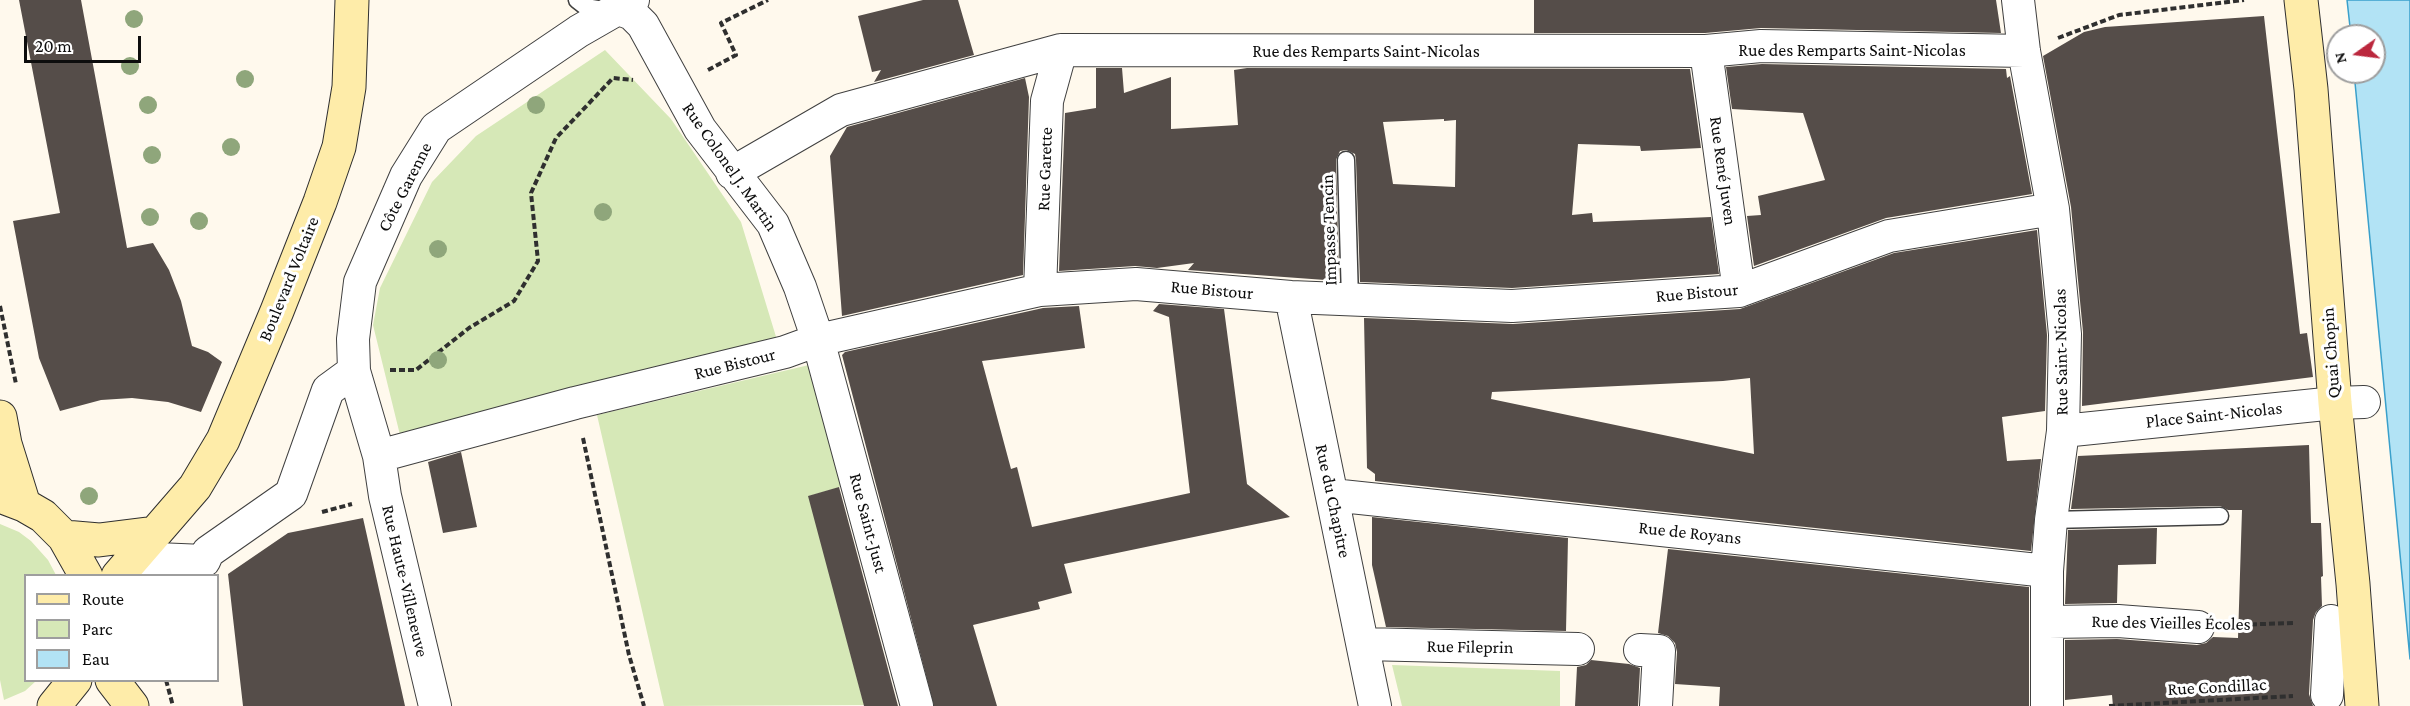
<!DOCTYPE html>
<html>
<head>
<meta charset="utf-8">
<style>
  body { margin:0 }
  #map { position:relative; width:2410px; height:706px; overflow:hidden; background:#fff9ed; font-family:"Crimson Pro",serif }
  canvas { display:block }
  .legend { position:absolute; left:24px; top:574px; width:195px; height:108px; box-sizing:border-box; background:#fff; border:2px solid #9e9e9e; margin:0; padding:8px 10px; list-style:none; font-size:18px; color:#0d0d0d }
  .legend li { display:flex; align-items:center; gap:12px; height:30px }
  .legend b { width:30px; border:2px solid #9e9e9e }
  .north { position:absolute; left:2326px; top:24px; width:60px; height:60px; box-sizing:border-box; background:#fff; border:2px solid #9e9e9e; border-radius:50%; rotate:256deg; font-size:16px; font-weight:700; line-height:24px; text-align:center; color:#0d0d0d }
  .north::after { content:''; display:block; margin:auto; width:21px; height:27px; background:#bb273d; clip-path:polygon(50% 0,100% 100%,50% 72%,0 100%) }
  .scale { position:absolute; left:24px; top:36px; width:117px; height:27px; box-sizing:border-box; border:3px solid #0d0d0d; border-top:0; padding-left:8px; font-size:18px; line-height:21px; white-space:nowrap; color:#0d0d0d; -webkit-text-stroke:4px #fff; paint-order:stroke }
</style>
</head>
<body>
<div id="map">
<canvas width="2410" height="706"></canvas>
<ul class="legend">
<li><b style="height:8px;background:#feeca9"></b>Route</li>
<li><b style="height:16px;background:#d6e8b7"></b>Parc</li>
<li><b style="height:16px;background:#b2e3f5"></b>Eau</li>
</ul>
<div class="north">N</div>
<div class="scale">20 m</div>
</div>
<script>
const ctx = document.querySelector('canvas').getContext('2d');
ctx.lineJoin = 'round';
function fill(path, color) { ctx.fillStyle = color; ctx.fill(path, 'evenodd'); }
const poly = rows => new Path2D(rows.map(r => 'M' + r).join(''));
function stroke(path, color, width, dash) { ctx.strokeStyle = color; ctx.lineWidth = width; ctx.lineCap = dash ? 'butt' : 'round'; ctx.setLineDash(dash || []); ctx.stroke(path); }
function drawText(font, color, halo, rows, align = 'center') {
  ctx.font = font + ' "Crimson Pro",serif'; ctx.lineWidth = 6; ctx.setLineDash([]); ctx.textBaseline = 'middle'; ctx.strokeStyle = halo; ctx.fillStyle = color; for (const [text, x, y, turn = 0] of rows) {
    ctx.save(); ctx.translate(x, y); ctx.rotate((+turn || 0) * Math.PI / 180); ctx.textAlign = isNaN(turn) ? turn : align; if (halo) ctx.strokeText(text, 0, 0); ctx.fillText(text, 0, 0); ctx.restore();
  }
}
const green = poly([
  [605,50,671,119,741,222,777,340,400,435,373,325,380,288,432,182,476,136],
  [809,365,844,486,809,496,864,705,664,706,597,415],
  [0,524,19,532,31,541,48,560,56,575,26,576,26,680,36,681,25,691,4,700,0,680],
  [1392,665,1560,671,1560,706,1402,706]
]);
const water = poly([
  [2347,0,2410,0,2410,659,2354,72,2374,72,2374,36,2351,36,2347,0]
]);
const building = poly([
  [19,0,81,0,127,248,153,243,169,270,181,301,192,346,208,352,222,362,201,412,168,402,132,398,101,400,60,411,39,358,13,221,60,213],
  [923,0,958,0,974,55,874,82,881,70,872,72,858,16],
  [1534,0,1996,0,2001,33,1761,28,1705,33,1534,33],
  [2264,16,2300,334,2307,333,2313,377,2082,406,2083,332,2071,207,2043,56,2084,32,2105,27],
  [1762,64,2006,69,2007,78,2010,76,2032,194,1886,218,1754,266,1747,216,1761,215,1758,196,1825,180,1803,113,1732,109,1726,67],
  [1096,68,1122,68,1124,93,1171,77,1171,129,1238,125,1234,70,1247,68,1690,69,1701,148,1641,151,1640,146,1578,144,1572,215,1592,213,1593,222,1711,217,1719,274,1512,288,1360,282,1356,160,1355,154,1346,150,1340,151,1336,160,1339,281,1188,270,1194,263,1157,268,1135,266,1059,271,1065,113,1096,108],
  [1444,119,1444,121,1456,120,1455,187,1393,184,1383,122],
  [1025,78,1029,97,1023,275,842,316,830,156,847,127],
  [2037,230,2047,335,2045,411,2002,417,2007,461,2041,459,2031,551,1375,481,1375,474,1367,468,1364,318,1513,324,1740,309,1894,253],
  [1750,378,1754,454,1491,399,1492,392,1723,381],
  [1159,304,1224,309,1247,484,1290,517,1064,564,1072,593,1038,602,1040,609,973,625,997,706,934,706,842,355,845,352,1043,308,1079,306,1085,348,982,361,1011,469,1017,467,1032,527,1190,493,1169,317,1153,311],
  [2309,445,2311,523,2321,523,2323,576,2321,577,2322,606,2316,612,2313,620,2309,694,2313,706,2113,706,2112,695,2065,700,2065,640,2117,639,2197,645,2206,643,2213,637,2238,638,2242,510,2228,510,2220,506,2071,509,2078,456],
  [461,452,477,527,443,533,428,462],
  [839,487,898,706,864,706,808,496],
  [1372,517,1568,538,1566,631,1386,627,1372,565],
  [363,518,405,706,243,706,228,574,288,533],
  [2157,528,2156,564,2118,565,2117,603,2065,604,2068,530],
  [1668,549,2029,587,2029,706,1719,706,1720,687,1675,684,1677,652,1675,643,1668,636,1658,633],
  [1591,660,1629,664,1640,668,1638,706,1575,706,1577,667,1586,665]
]);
const path = poly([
  [2058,38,2119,15,2244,0],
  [708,70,736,55,721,23,768,0],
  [0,306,16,384],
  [390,370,416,370,469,328,514,301,538,261,531,193,556,138,613,78,633,80],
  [583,438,629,655,644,706],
  [322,512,352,504],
  [2233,625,2294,623],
  [166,680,173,706],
  [2109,706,2293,696]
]);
const service = poly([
  [577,0,586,7,609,11],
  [1346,160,1350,299],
  [2051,520,2220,516]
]);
const minor = poly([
  [2018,0,2024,51,2053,209,2065,334,2063,431,2051,520,2047,571,2047,706],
  [619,9,632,14,643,25,700,129,773,224,800,287,818,340,917,706],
  [1706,51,1739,291],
  [732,173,841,110,1061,50,1706,51,1761,46,2024,51],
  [1040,290,1047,101,1061,50],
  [1291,297,1375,706],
  [2063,431,2335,403,2364,402],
  [379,456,575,403,785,352,818,340,1040,290,1136,284,1291,297,1512,306,1739,291,1889,236,2053,209],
  [1332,495,2047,571],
  [133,558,204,561,208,552,291,494,328,390,354,371],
  [2048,622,2118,621,2198,627],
  [1363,644,1578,649],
  [1640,650,1659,651,1656,706],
  [2327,695,2331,621],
  [435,706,385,496,379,456,354,371,353,339,360,282,406,176,436,128,579,31,633,0]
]);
const secondary = poly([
  [2301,0,2311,89,2335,403,2353,584,2362,706],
  [0,417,5,444,24,505],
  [0,496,24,505,43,516,64,537,86,576],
  [64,537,99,540,155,533],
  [118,576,195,487,223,440,277,311,320,202,339,147,349,87,352,0],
  [112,680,132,706],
  [54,706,75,680]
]);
const trees = [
  [134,19],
  [130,66],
  [245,79],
  [148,105],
  [536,105],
  [231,147],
  [152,155],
  [603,212],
  [150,217],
  [199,221],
  [438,249],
  [438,360],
  [89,496]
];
const streetNames = [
  ["Rue des Remparts Saint-Nicolas",1852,50],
  ["Rue des Remparts Saint-Nicolas",1366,51],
  ["Rue Colonel J. Martin",730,167,55],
  ["Rue Garette",1045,169,-88],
  ["Rue René Juven",1723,171,82],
  ["Côte Garenne",405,187,-63],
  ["Impasse Tencin",1329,230,-92],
  ["Boulevard Voltaire",289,279,-68],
  ["Rue Bistour",1212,290,5],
  ["Rue Bistour",1697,293,-5],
  ["Rue Saint-Nicolas",2061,352,-91],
  ["Quai Chopin",2331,353,-94],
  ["Rue Bistour",735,364,-14],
  ["Place Saint-Nicolas",2214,415,-6],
  ["Rue du Chapitre",1333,501,78],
  ["Rue Saint-Just",868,523,75],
  ["Rue de Royans",1690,533,6],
  ["Rue Haute-Villeneuve",405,581,77],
  ["Rue des Vieilles Écoles",2171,623,1],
  ["Rue Fileprin",1470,647,1],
  ["Rue Condillac",2217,687,-3]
];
fill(green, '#d6e8b7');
fill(water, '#b2e3f5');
stroke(water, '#3aa0cb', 1.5);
fill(building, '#554d49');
stroke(service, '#404040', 19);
stroke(minor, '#404040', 34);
stroke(secondary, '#2f2f2f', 35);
stroke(path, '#2f2f2f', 4, [6, 3]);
stroke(service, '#fff', 16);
stroke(minor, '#fff', 32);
stroke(secondary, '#feeca9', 33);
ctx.fillStyle = '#8fa67b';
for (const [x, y] of trees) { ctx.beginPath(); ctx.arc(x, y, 9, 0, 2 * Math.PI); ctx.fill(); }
drawText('18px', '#0d0d0d', '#fff', streetNames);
</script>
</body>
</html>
